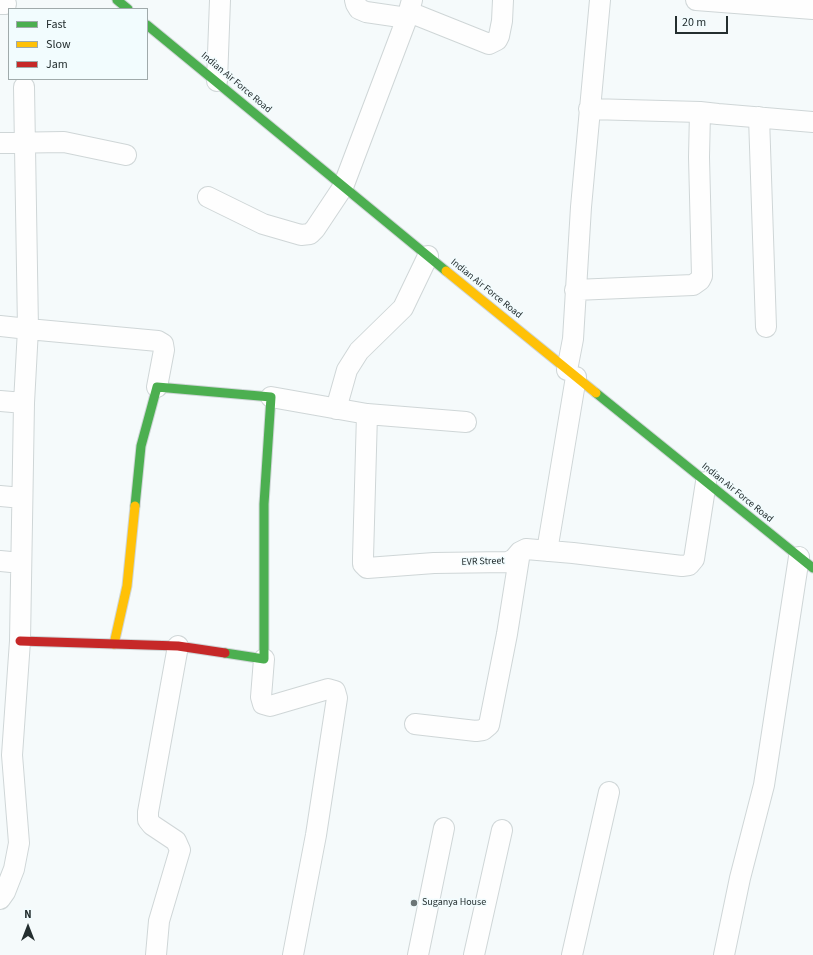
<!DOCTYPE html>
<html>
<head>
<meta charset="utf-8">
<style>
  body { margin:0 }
  #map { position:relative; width:813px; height:955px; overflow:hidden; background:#f5fafb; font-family:"Source Sans 3",sans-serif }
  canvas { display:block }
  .legend { position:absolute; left:8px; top:8px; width:140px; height:72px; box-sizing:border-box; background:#f2fcfe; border:1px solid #a0aaab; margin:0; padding:5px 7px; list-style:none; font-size:12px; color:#242e2f }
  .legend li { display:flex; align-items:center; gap:8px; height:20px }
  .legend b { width:20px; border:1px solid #a0aaab }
  .north { position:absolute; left:8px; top:907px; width:40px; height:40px; -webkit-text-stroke:3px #f2fcfe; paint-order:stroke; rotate:0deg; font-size:11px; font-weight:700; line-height:16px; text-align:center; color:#242e2f }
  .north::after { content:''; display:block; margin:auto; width:14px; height:18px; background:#242e2f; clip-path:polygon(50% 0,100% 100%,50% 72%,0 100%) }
  .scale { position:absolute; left:675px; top:16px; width:53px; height:18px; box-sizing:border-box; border:2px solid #242e2f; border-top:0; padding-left:5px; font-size:12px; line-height:14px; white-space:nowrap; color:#242e2f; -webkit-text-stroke:3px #f2fcfe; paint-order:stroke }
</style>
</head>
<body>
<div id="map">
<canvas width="813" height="955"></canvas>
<ul class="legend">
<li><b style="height:5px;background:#4caf50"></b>Fast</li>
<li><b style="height:5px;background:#ffc107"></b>Slow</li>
<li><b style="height:5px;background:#c62828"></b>Jam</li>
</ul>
<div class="north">N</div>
<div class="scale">20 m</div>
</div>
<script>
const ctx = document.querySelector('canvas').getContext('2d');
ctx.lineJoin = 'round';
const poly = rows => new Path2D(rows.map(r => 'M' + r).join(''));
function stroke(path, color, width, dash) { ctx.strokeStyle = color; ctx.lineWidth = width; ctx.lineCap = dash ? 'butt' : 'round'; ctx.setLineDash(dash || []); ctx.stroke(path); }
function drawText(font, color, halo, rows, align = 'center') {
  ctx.font = font + ' "Source Sans 3",sans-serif'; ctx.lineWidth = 3; ctx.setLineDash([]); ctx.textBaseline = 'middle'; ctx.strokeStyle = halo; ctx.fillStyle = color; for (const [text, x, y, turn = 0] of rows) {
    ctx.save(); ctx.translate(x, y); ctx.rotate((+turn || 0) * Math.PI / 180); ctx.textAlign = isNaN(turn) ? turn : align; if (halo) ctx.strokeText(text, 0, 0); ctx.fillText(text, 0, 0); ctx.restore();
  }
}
const street = poly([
  [355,0,356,4,359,9,366,12,407,18],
  [696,0,813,9],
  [0,4,6,4],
  [409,12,489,44,497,40,499,36,502,21,503,0],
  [217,81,220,0],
  [589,109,700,112,718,114,813,122],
  [759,117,766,327],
  [0,143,64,142,126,155],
  [208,197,263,224,301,235,310,234,315,229,343,187,407,18,412,0],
  [575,290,693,285,700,280,702,276,699,157,700,112],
  [0,326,28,329,24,87],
  [567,370,573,339,581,207,600,0],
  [271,397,367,414,466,422],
  [0,401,24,403,20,641,12,755,19,843,14,869,5,892,0,899],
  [24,403,28,329,158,341,163,344,164,350,157,387],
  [336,409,347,370,359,351,403,308,428,256],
  [367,414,363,558,363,564,367,568,434,563,508,562,514,559,520,552,526,549,573,553,682,566,689,565,694,559,706,482],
  [0,496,22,498],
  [547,551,576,377],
  [0,561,21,563],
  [264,659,261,697,263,704,270,706,328,689,335,691,337,698,316,835,293,955],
  [415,724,476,731,483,730,489,725,507,634,520,552],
  [156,955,159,921,180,850,176,841,152,825,148,820,148,812,178,646],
  [418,955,444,828],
  [474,955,502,830],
  [572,955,609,792],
  [724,955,740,878,764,785,799,557]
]);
const fast = poly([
  [117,0,128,9],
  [147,25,446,271],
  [596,393,813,568],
  [135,506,141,446,157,387,271,397,264,504,264,659,225,653]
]);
const slow = poly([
  [446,271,596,393],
  [114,644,127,586,135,506]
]);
const jam = poly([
  [20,641,178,646,225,653]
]);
const markers = [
  [414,903,4,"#6d7576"]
];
const streetNames = [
  ["Indian Air Force Road",236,83,40],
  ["Indian Air Force Road",486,289,39],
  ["Indian Air Force Road",737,493,39],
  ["EVR Street",483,562,-2]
];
const poiNames = [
  ["Suganya House",422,903]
];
stroke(street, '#cfd6d7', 22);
stroke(fast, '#cfd6d7', 11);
stroke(slow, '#cfd6d7', 11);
stroke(jam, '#cfd6d7', 11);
stroke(street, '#fefefe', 20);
stroke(fast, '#4caf50', 9);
stroke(slow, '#ffc107', 9);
stroke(jam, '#c62828', 9);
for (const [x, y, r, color] of markers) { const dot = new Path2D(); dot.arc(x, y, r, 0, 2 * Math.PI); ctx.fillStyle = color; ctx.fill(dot); stroke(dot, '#f2fcfe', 1.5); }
drawText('10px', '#242e2f', '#f2fcfe', streetNames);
drawText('10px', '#242e2f', '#f2fcfe', poiNames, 'left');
</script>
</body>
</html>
